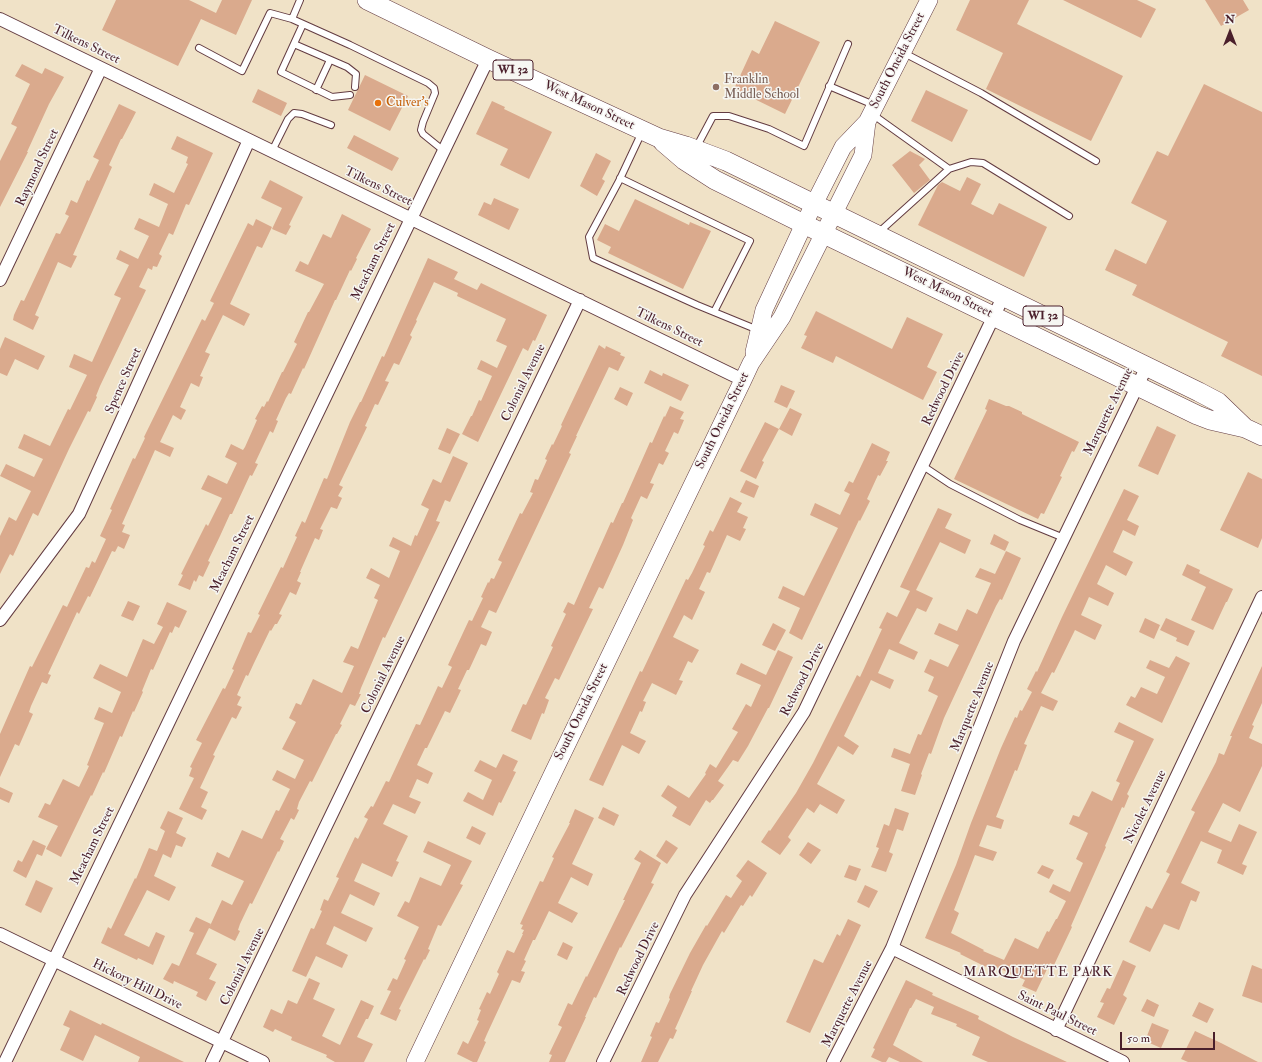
<!DOCTYPE html>
<html>
<head>
<meta charset="utf-8">
<style>
  body { margin:0 }
  #map { position:relative; width:1262px; height:1062px; overflow:hidden; background:#f0e2c7; font-family:"IM FELL Double Pica",serif }
  canvas { display:block }
  .north { position:absolute; left:1210px; top:12px; width:40px; height:40px; -webkit-text-stroke:3px #f6f6f2; paint-order:stroke; rotate:0deg; font-size:11px; font-weight:700; line-height:16px; text-align:center; color:#4a1f2b }
  .north::after { content:''; display:block; margin:auto; width:14px; height:18px; background:#4a1f2b; clip-path:polygon(50% 0,100% 100%,50% 72%,0 100%) }
  .scale { position:absolute; left:1120px; top:1032px; width:95px; height:18px; box-sizing:border-box; border:2px solid #4a1f2b; border-top:0; padding-left:5px; font-size:12px; line-height:14px; white-space:nowrap; color:#4a1f2b; -webkit-text-stroke:3px #f6f6f2; paint-order:stroke }
</style>
</head>
<body>
<div id="map">
<canvas width="1262" height="1062"></canvas>
<div class="north">N</div>
<div class="scale">50 m</div>
</div>
<script>
const ctx = document.querySelector('canvas').getContext('2d');
ctx.lineJoin = 'round';
function fill(path, color) { ctx.fillStyle = color; ctx.fill(path, 'evenodd'); }
const poly = rows => new Path2D(rows.map(r => 'M' + r).join(''));
function stroke(path, color, width, dash) { ctx.strokeStyle = color; ctx.lineWidth = width; ctx.lineCap = dash ? 'butt' : 'round'; ctx.setLineDash(dash || []); ctx.stroke(path); }
function drawText(font, color, halo, rows, align = 'center') {
  ctx.font = font + ' "IM FELL Double Pica",serif'; ctx.lineWidth = 3; ctx.setLineDash([]); ctx.textBaseline = 'middle'; ctx.strokeStyle = halo; ctx.fillStyle = color; for (const [text, x, y, turn = 0] of rows) {
    ctx.save(); ctx.translate(x, y); ctx.rotate((+turn || 0) * Math.PI / 180); ctx.textAlign = isNaN(turn) ? turn : align; if (halo) ctx.strokeText(text, 0, 0); ctx.fillText(text, 0, 0); ctx.restore();
  }
}
const building = poly([
  [116,0,189,0,216,13,222,0,252,0,236,35,201,19,178,66,102,30],
  [970,0,1029,0,1017,24,1123,76,1091,141,986,89,1003,53,956,30],
  [1063,0,1137,0,1156,9,1141,38],
  [1205,0,1243,0,1249,10,1221,26],
  [775,21,820,42,785,114,734,89,752,50,759,54],
  [22,64,42,74,45,68,64,77,49,104,27,152,28,152,0,207,0,161,17,127,11,124,30,84,15,76],
  [365,75,408,96,390,131,348,110],
  [1204,84,1262,112,1262,376,1221,356,1228,342,1132,295,1137,285,1105,270,1115,249,1146,264,1167,221,1131,203,1157,151,1168,156],
  [258,89,287,103,281,116,252,102],
  [926,90,968,110,952,142,911,121],
  [492,101,505,107,504,109,552,132,529,179,500,165,508,149,476,134],
  [119,104,136,112,122,139,121,139,109,165,112,167,73,255,77,256,71,268,58,262,35,315,39,317,33,330,13,320,14,315,21,300,24,301,56,233,60,234,69,216,65,214,71,200,77,203,87,180,89,181,99,160,93,157],
  [354,135,399,158,392,171,347,148],
  [177,136,213,153,189,205,186,204,173,235,169,233,159,254,162,256,157,267,153,266,152,270,148,268,139,287,146,290,100,386,96,396,97,397,90,412,88,411,69,449,38,516,33,513,13,556,10,554,0,574,0,536,9,517,16,521,31,491,0,476,6,464,34,477,43,459,18,448,24,434,50,446,68,409,70,410,87,375,69,367,74,354,92,362,121,298,114,295,129,265,116,259,120,250,138,259,149,236,134,229,139,218,159,227,168,204,149,195,154,183,174,193,188,164,186,163,188,157,171,149],
  [910,151,925,159,919,165,930,180,914,193,892,165],
  [596,153,611,161,602,179,605,181,597,196,580,186],
  [967,177,981,184,971,204,993,215,999,203,1047,227,1024,277,918,225,938,185,942,182,960,191],
  [270,180,303,197,289,225,291,226,286,235,272,229,282,208,261,198],
  [494,198,519,209,509,230,478,215,484,202,491,205],
  [635,199,689,225,690,222,711,231,683,289,608,253,611,247,597,240,605,224,619,231],
  [342,214,371,229,356,258,357,259,351,271,350,270,336,300,335,300,304,369,303,368,291,394,289,393,286,398,276,420,278,421,273,433,270,431,255,463,258,464,252,476,250,475,232,514,230,514,220,536,208,561,210,562,203,577,199,575,196,582,194,580,190,590,178,585,183,575,181,574,206,524,208,526,222,498,201,489,208,475,227,484,237,463,225,457,231,444,243,450,245,447,257,420,255,419,262,406,264,407,267,401,268,402,282,372,283,372,297,344,294,342,308,312,309,312,324,284,295,271,300,261,308,265,323,234,331,238],
  [256,219,272,227,262,248,257,246,230,304,250,314,244,326,223,315,205,352,210,354,200,376,203,377,199,387,191,383,180,407,186,410,181,420,173,415,160,442,174,448,170,457,155,450,122,524,125,525,122,532,130,535,124,549,118,546,115,552,112,551,90,597,88,596,79,614,77,612,48,674,51,675,47,684,42,682,31,706,29,712,33,714,19,746,15,744,0,777,0,734,30,666,32,667,63,605,67,607,86,567,89,568,92,561,95,563,106,539,100,536,112,510,110,509,133,458,135,459,145,438,144,437,202,319,205,321,214,303,210,301,248,223,253,226],
  [428,258,458,272,454,279,477,290,481,283,547,315,535,341,533,340,528,351,523,348,478,442,462,434,471,416,472,416,479,400,481,401,492,376,477,369,481,360,497,368,507,346,496,341,506,319,457,296,458,293,434,282,416,320,417,321,410,335,412,337,399,365,394,363,385,381,389,382,378,405,375,404,365,426,367,427,339,485,343,487,338,496,342,498,337,509,331,507,320,529,323,530,319,540,315,538,300,572,301,572,297,581,301,583,296,595,290,592,279,614,282,615,277,624,275,624,271,631,270,630,254,663,248,676,246,675,237,695,241,697,237,705,242,707,236,719,232,717,213,755,215,756,200,788,208,792,201,807,207,810,202,820,179,809,194,778,189,776,192,768,190,767,202,743,196,740,223,688,225,689,234,670,232,669,248,632,251,633,260,615,258,614,281,567,283,568,292,548,297,537,295,536,302,521,305,523,324,478,327,479,350,422,360,402,361,402,382,356,384,357],
  [816,311,892,349,907,317,943,334,927,367,937,372,923,400,836,356,833,363,801,348,807,336,804,335],
  [5,337,45,356,38,370,15,359,7,376,0,373,0,349],
  [599,345,605,349,606,346,621,353,620,355,625,357,618,371,609,367,576,436,577,436,569,453,571,454,506,592,496,613,489,610,481,627,492,632,486,646,481,644,469,670,467,670,458,689,461,690,450,713,445,711,427,748,425,748,417,765,433,773,428,784,417,779,409,797,421,802,415,814,393,804,383,824,408,836,396,861,399,862,392,877,362,863,354,881,380,893,374,906,350,894,341,913,373,928,366,942,334,926,326,944,348,955,342,968,316,956,306,977,292,971,311,928,314,929,322,911,320,910,324,899,328,901,339,878,336,877,355,837,358,839,368,819,364,817,371,806,373,807,386,781,389,782,416,724,420,725,438,686,442,688,452,667,448,665,469,620,472,621,483,598,481,597,488,582,489,583,491,578,494,579,502,562,498,560,520,513,522,514,533,493,530,492,535,479,538,480,547,460,545,459,552,444,553,445,562,426,561,425],
  [650,370,662,376,663,373,689,385,681,401,644,383],
  [781,385,795,391,787,408,774,402],
  [620,387,633,393,627,406,614,399],
  [989,399,1006,406,1009,406,1022,412,1022,414,1079,442,1074,452,1072,451,1060,476,1062,477,1044,514,1041,513,1038,519,954,479,987,410,985,409],
  [670,406,684,412,680,419,684,420,678,434,674,432,665,451,669,453,663,465,659,463,650,483,654,484,647,499,641,496,631,518,633,520,623,545,603,589,599,587,589,608,593,609,580,636,559,680,555,678,545,698,549,700,544,714,542,713,531,740,511,731,523,704,526,705,553,647,551,646,566,614,563,612,568,602,574,605,611,522,613,523,622,503,623,503,650,442,652,443,664,416,665,417],
  [790,408,802,414,792,436,779,429],
  [765,422,779,429,762,461,764,462,756,479,740,471,748,455],
  [1157,426,1176,435,1158,475,1138,466],
  [447,428,460,434,450,454,438,449],
  [872,443,890,452,886,461,888,461,880,476,878,475,867,499,870,501,860,521,859,520,802,640,789,633,800,608,778,598,783,586,804,596,838,528,810,515,815,503,840,515,850,494,844,491,849,481,853,483],
  [453,456,468,463,450,502,445,500,436,521,440,522,385,638,383,637,361,688,359,694,361,694,355,706,350,704,340,724,342,725,337,734,336,734,312,782,310,781,299,802,297,809,299,810,294,820,291,818,280,839,284,841,279,852,278,851,252,904,250,903,240,924,238,930,240,931,235,941,209,928,222,900,232,905,244,881,211,866,217,852,229,858,242,830,262,839,276,810,279,811,290,789,272,780,277,770,295,779,304,760,282,749,296,722,289,718,296,703,301,705,313,679,342,693,354,666,343,662,351,646,358,649,378,600,374,598,380,585,366,578,371,568,389,578,400,551,389,546,393,537,411,546,415,535,417,536,429,509,421,505,433,479,441,483],
  [1248,472,1262,479,1262,538,1258,548,1220,530],
  [746,480,759,486,754,498,740,492],
  [1124,489,1139,496,1127,520,1139,526,1135,536,1123,530,1113,552,1133,562,1126,576,1106,565,1097,584,1114,593,1108,606,1089,597,1081,615,1102,625,1095,640,1075,630,1054,673,1052,672,1041,693,1058,701,1053,711,1041,706,1024,744,1027,745,1017,771,1015,770,996,817,1004,820,1001,829,987,825,979,846,997,852,993,861,975,855,954,910,959,913,951,933,984,950,983,951,1004,960,1015,938,1038,949,1047,931,1049,932,1056,919,1057,919,1066,901,1049,892,1053,884,1070,892,1083,863,1076,859,1088,833,1069,824,1073,815,1079,817,1092,791,1112,801,1120,783,1116,781,1134,741,1114,732,1119,722,1154,739,1127,794,1129,796,1124,808,1122,807,1105,846,1106,847,1071,926,1072,927,1054,965,1050,963,1036,992,1022,986,1025,980,996,967,995,970,984,966,960,954,961,953,925,938,956,865,971,823,1001,748,1015,717,1017,718,1020,710,1022,711,1032,692,1027,689,1036,671,1037,672,1062,617],
  [730,497,742,503,737,512,748,517,743,528,746,529,740,541,727,535,710,573,707,572,699,589,705,592,692,620,684,615,673,637,699,650,692,663,688,661,679,680,683,681,676,695,652,683,643,701,646,702,642,712,640,711,630,733,646,741,639,754,622,745,603,786,589,780,640,671,642,672,686,579,688,580,692,573,705,546,703,545,710,530,713,532],
  [938,508,952,514,945,528,971,540,965,554,940,542,916,590,933,598,926,612,917,608,899,643,918,652,914,660,889,649,878,673,894,680,890,689,871,680,844,736,859,746,853,755,838,746,817,784,845,800,837,814,820,804,814,813,807,808,788,837,791,840,780,855,761,842,769,830,770,831,796,793,813,763,857,675,860,677,882,629,879,628,887,612,897,617,910,591,900,587],
  [994,534,1009,542,1005,551,990,544],
  [1006,551,1021,558,1002,600,1000,599,996,606,944,718,931,754,929,753,921,774,922,775,915,795,901,791,910,764,891,757,894,748,910,754,918,734,921,735,938,696,928,691,934,677,924,672,930,659,948,667,959,645,934,634,939,623,957,631,967,609,977,614,991,583,975,577,980,568,995,574],
  [1187,564,1200,570,1199,573,1233,589,1227,602,1226,602,1213,630,1191,620,1206,587,1182,575],
  [128,601,140,606,133,621,121,616],
  [167,602,187,611,179,628,175,626,172,633,170,632,153,670,151,669,142,691,143,692,134,712,133,711,122,737,120,736,104,773,103,772,92,796,91,795,61,857,46,849,58,826,38,817,45,803,50,805,63,779,79,787,89,766,87,765,104,723,94,719,99,707,112,713,121,692,93,678,100,664,127,677,143,639,154,644,163,627,157,624],
  [1145,618,1160,625,1154,639,1139,632],
  [1166,618,1195,631,1188,646,1176,641,1177,638,1160,630],
  [773,623,786,630,775,651,762,645],
  [778,650,793,657,769,708,768,708,748,746,738,762,733,760,718,781,724,785,713,800,712,800,710,803,706,800,690,826,672,816,677,807,661,796,668,785,689,798,706,774,705,773,710,764,716,768,738,732,732,729,746,704,751,707,761,685,736,674,741,663,766,675],
  [1176,656,1190,663,1162,723,1126,705,1131,696,1135,698,1141,687,1157,694,1165,677,1146,668,1150,660,1169,668],
  [1262,666,1262,703,1252,725,1254,726,1249,738,1262,744,1262,766,1240,812,1223,803,1208,832,1231,842,1239,824,1257,832,1242,864,1247,866,1243,875,1217,863,1222,850,1201,841,1181,883,1200,892,1196,902,1191,900,1179,930,1164,924,1150,952,1129,942,1146,906,1152,909,1170,874,1166,872,1195,812,1191,810,1216,762,1219,753,1224,755,1232,736,1230,736],
  [503,754,518,761,513,771,516,772,501,803,499,802,493,816,463,801,468,792,483,800,492,780,474,771,480,760,496,768],
  [0,787,13,793,9,803,0,799],
  [603,807,619,815,614,826,598,818],
  [895,808,909,813,903,831,897,829,889,852,893,854,886,872,871,867,879,848,876,847,884,824,889,826],
  [575,809,594,818,572,864,593,874,588,886,571,877,558,903,578,913,572,923,549,911,535,940,533,940,524,960,526,961,521,971,525,972,520,983,512,980,487,1034,484,1041,486,1042,477,1062,473,1062,457,1054,463,1041,468,1044,479,1021,477,1020,481,1010,479,1009,487,992,490,994,499,974,497,972,507,950,514,953,523,934,522,934,524,930,521,929,523,925,520,924,540,881,543,882,554,858,552,857,570,823,569,823],
  [168,811,183,818,176,833,186,838,182,847,176,845,171,858,163,854,154,876,176,887,169,901,147,890,124,935,149,947,156,932,165,936,153,965,138,958,137,960,101,943,108,927,111,929,135,878,136,879,149,848,157,851,165,831,160,828],
  [472,826,486,833,480,845,466,838],
  [33,840,46,846,42,856,37,854,26,878,13,871,18,860,22,862],
  [666,840,678,848,667,864,656,856],
  [428,841,472,861,460,884,463,885,457,896,441,926,438,925,428,949,430,950,425,960,424,959,399,1009,401,1010,396,1021,380,1014,391,991,387,990,393,978,397,980,406,960,404,959,419,927,397,916,405,901,409,903,420,877,441,886,451,865,423,852],
  [808,842,821,850,811,864,799,855],
  [640,850,661,863,651,883,654,884,621,948,620,947,596,998,594,997,585,1017,586,1017,565,1062,549,1062,552,1055,549,1054,562,1027,558,1025,568,1003,572,1005,586,976,587,977,625,900,623,900,641,863,634,859],
  [748,860,767,873,752,897,750,895,743,906,741,905,724,933,722,931,703,965,691,991,692,991,675,1029,677,1030,673,1039,670,1038,658,1062,641,1062,652,1037,650,1036,656,1022,659,1023,670,999,669,998,670,994,690,953,706,925,707,926,726,895,731,898,742,881,736,876],
  [849,865,861,869,856,881,844,877],
  [1042,865,1054,870,1049,879,1037,873],
  [36,880,53,888,41,913,25,905],
  [865,885,878,891,869,908,857,902],
  [196,917,211,924,196,954,217,964,209,979,216,982,206,1001,196,996,198,992,174,981,173,984,163,979,172,963,179,966,194,933,189,931],
  [848,919,861,925,810,1033,786,1022,814,959,823,963,837,934,840,936],
  [563,942,573,947,567,960,557,955],
  [1123,960,1136,966,1123,995,1127,998,1114,1025,1097,1017,1104,1003,1100,1002,1107,988,1110,989],
  [1252,965,1262,969,1262,1003,1242,996],
  [309,978,320,983,313,999,335,1009,322,1036,340,1045,361,1000,374,1006,368,1019,366,1019,357,1037,373,1044,364,1062,335,1062,326,1057,327,1055,291,1040,292,1037,275,1029,273,1032,263,1027,271,1009,282,1014,288,1000,297,1004],
  [906,980,933,993,932,995,979,1016,978,1019,1013,1037,1067,1062,988,1062,972,1055,980,1037,956,1026,957,1024,931,1014,934,1007,916,999,911,1008,910,1008,893,1045,923,1062,900,1062,889,1057,886,1062,882,1062,871,1057,875,1049,873,1048],
  [1147,999,1159,1005,1154,1017,1141,1011],
  [1199,1002,1214,1009,1207,1023,1192,1016],
  [70,1010,101,1025,102,1023,184,1062,138,1062,140,1057,95,1035,83,1061,60,1050,70,1028,63,1025],
  [1152,1023,1169,1030,1161,1048,1145,1041],
  [1195,1031,1221,1043,1258,1062,1188,1062,1181,1059]
]);
const lane = poly([
  [300,0,292,19,350,45,428,83,434,88,435,93,423,122,421,130,423,134,444,151],
  [303,24,281,72,332,97,350,95],
  [294,44,347,67,356,74,355,87],
  [199,48,242,71,270,13,292,19],
  [904,53,981,93,1096,161],
  [829,86,874,105],
  [316,90,330,60],
  [872,114,949,169],
  [642,132,619,181,589,237,593,258,697,305,758,330],
  [696,148,713,116,729,116,769,129,804,146,848,44],
  [272,151,288,119,294,113,302,114,331,125],
  [620,178,750,241,714,312],
  [878,233,949,169,971,162,983,163,1069,216],
  [923,466,950,484,1020,520,1064,538]
]);
const street = poly([
  [0,19,743,380],
  [0,280,101,68],
  [0,620,79,514,249,140],
  [0,934,263,1062],
  [892,948,1123,1062],
  [1056,1030,1262,597],
  [5,1062,488,59],
  [212,1062,580,300],
  [603,1062,685,895,804,712,1003,297],
  [833,1062,892,948,1014,641,1147,366]
]);
const secondary = poly([
  [754,352,764,310,804,224,843,147,867,122,929,0],
  [415,1062,554,771,743,380,751,363,782,317,863,155,867,122]
]);
const primary = poly([
  [367,0,488,59,659,138,686,146,726,161,1199,392,1218,402,1245,428],
  [663,142,684,160,715,180,824,234,1197,415,1210,420,1245,428,1262,436]
]);
const markers = [
  [716,87,4,"#8d6e63"],
  [378,103,4,"#e8710a"]
];
const shields = [
  [513,70,40],
  [1043,316,40]
];
const shieldNames = [
  ["WI 32",513,70],
  ["WI 32",1043,316]
];
const streetNames = [
  ["Tilkens Street",86,45,26],
  ["South Oneida Street",898,61,-63],
  ["West Mason Street",589,106,25],
  ["Raymond Street",38,168,-65],
  ["Tilkens Street",378,187,26],
  ["Meacham Street",374,262,-64],
  ["West Mason Street",947,293,26],
  ["Tilkens Street",669,328,26],
  ["Spence Street",124,381,-66],
  ["Colonial Avenue",524,383,-64],
  ["Redwood Drive",944,389,-64],
  ["Marquette Avenue",1109,412,-64],
  ["South Oneida Street",723,421,-64],
  ["Meacham Street",233,554,-64],
  ["Colonial Avenue",384,675,-64],
  ["Redwood Drive",803,680,-63],
  ["Marquette Avenue",973,707,-68],
  ["South Oneida Street",582,712,-64],
  ["Nicolet Avenue",1146,807,-64],
  ["Meacham Street",93,846,-64],
  ["Redwood Drive",639,959,-64],
  ["Colonial Avenue",243,967,-64],
  ["Hickory Hill Drive",137,985,26],
  ["Marquette Avenue",848,1004,-63],
  ["Saint Paul Street",1057,1014,26]
];
const educationNames = [
  ["Franklin",724,80],
  ["Middle School",724,95]
];
const foodNames = [
  ["Culver's",386,103]
];
const neighbourhoodNames = [
  ["MARQUETTE PARK",1038,973]
];
fill(building, '#daaa8d');
stroke(lane, '#633c42', 8);
stroke(street, '#633c42', 14);
stroke(secondary, '#633c42', 18);
stroke(primary, '#633c42', 20);
stroke(lane, '#fff', 6);
stroke(street, '#fff', 12);
stroke(secondary, '#fff', 17);
stroke(primary, '#fff', 19);
for (const [x, y, r, color] of markers) { const dot = new Path2D(); dot.arc(x, y, r, 0, 2 * Math.PI); ctx.fillStyle = color; ctx.fill(dot); stroke(dot, '#f6f6f2', 1.5); }
for (const [x, y, w] of shields) { const box = new Path2D(); box.roundRect(x - w / 2, y - 10, w, 20, 3); ctx.fillStyle = '#f6f6f2'; ctx.fill(box); stroke(box, '#4a1f2b', 1); }
drawText('bold 12px', '#4a1f2b', null, shieldNames);
drawText('13px', '#4a1f2b', '#f6f6f2', streetNames);
drawText('13px', '#785e54', '#f6f6f2', educationNames, 'left');
drawText('13px', '#c56008', '#f6f6f2', foodNames, 'left');
ctx.letterSpacing = '1px';
drawText('14px', '#4a1f2b', '#f6f6f2', neighbourhoodNames);
ctx.letterSpacing = '0px';
</script>
</body>
</html>
